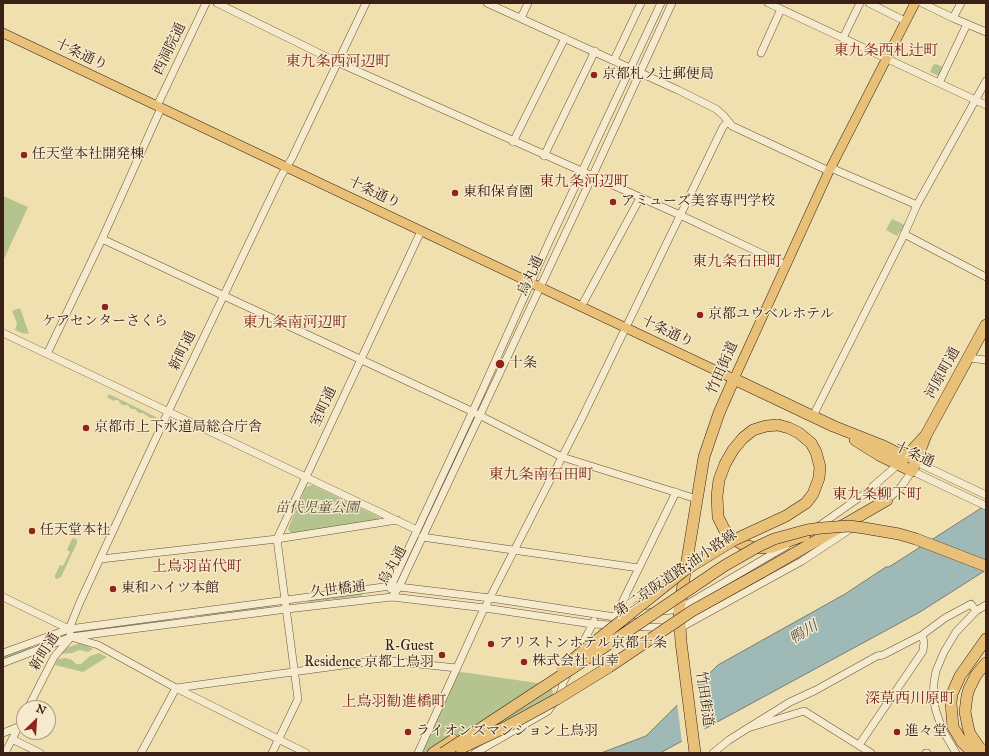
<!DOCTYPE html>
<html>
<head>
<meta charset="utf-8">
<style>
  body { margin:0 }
  #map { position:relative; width:989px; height:756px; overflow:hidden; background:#f0dfaf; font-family:"IM FELL Great Primer",serif }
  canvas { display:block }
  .frame { position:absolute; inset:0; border:4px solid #3b2017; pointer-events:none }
  .north { position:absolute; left:16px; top:700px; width:40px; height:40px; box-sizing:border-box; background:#f5eacb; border:1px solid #ab9983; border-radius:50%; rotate:25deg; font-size:11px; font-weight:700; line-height:16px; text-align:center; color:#3b2017 }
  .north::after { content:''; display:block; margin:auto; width:14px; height:18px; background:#8f2418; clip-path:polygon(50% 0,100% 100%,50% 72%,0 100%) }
</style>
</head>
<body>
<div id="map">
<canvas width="989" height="756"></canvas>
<div class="frame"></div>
<div class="north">N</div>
</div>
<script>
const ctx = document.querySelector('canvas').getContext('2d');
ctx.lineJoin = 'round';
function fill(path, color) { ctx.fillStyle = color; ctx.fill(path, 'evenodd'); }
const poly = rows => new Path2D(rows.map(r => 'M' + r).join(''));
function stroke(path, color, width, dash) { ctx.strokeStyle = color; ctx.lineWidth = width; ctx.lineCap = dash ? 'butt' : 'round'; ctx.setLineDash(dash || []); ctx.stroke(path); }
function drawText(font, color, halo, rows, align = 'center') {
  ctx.font = font + ' "IM FELL Great Primer","Noto Serif JP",serif'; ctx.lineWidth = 3; ctx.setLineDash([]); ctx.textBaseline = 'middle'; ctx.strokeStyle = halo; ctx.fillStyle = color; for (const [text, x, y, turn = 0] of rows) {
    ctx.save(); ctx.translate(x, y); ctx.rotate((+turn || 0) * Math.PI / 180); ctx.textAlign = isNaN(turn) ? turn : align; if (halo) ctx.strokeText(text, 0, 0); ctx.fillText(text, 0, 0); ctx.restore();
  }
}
const green = poly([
  [936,64,945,68,941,77,930,72,933,65],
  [3,196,28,207,3,261],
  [892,219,905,225,897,236,886,230],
  [20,308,29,334,22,333,15,330,17,323,12,311],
  [109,394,158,418,150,418,143,413,139,413,135,409,131,409,128,405,122,405,118,400,116,400,113,401,111,399,107,398],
  [312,485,379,517,379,521,291,533,288,529,306,487],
  [74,538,77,540,77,543,61,577,57,579,55,578,55,575,60,565,63,566,70,552,67,550,72,539],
  [362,593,362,596,309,602,308,600],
  [271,605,271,607,201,616,200,615],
  [169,618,169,621,114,628,112,626],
  [81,643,93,649,88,652,79,650,72,653,60,654,65,648],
  [30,647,32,648,3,660,3,657],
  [99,653,107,657,83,672,55,665,58,659,66,658,72,660,76,664,81,664,90,656],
  [461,672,551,685,554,697,466,753,420,753,455,674]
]);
const water = poly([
  [986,505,986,570,920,612,660,753,601,753,646,736,718,665,845,594,886,567,889,567,986,505]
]);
const pier = poly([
  [697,682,705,731,682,743,677,703]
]);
const minor = poly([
  [217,3,337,62,680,215,786,265],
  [487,3,678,90,716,109,724,116,732,126,829,171],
  [768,3,986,105],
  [869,3,905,21],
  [922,3,953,18,986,32],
  [521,18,528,3],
  [953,18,961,3],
  [843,38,860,3],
  [761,53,781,9],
  [614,60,641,3],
  [939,83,967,24],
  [157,106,206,3],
  [513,142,565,38],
  [544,156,595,51],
  [831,168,917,205],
  [904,234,986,277],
  [102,239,467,409,562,457,697,499],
  [581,307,640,198],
  [3,333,417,530],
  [47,354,102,239,161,108],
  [968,358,986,360],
  [813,416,902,239,917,205,986,81],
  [912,460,986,495],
  [885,502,901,487,912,471,986,506],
  [816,528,863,495,901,462],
  [422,537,639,568],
  [101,559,277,539,397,520],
  [391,589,391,586,477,402,549,242,661,3],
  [3,597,69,629],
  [392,597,399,587,592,177,672,3],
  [615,617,676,492],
  [677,628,680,628,802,561,855,526],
  [74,638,98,645,176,688,306,753],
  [3,653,69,629,391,586,490,598,615,617,679,609,786,546],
  [578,653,594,621],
  [3,663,71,637,287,609,392,597,485,608,592,624,667,628],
  [176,688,380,660,457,668],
  [28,708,54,657,71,637,69,629,80,602,168,412,281,176,292,158,366,3],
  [748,728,790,702,816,690,877,656,883,655,922,635,945,618,971,604,976,611],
  [3,733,18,727],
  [12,739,40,753],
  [859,745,923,651,924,642,922,635],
  [5,753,24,716],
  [141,753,176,688],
  [272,753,298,699,277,539,421,231],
  [418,753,481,615,581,420,723,127,728,121],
  [475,753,548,711,561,692,563,683,568,673],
  [713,753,729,740,748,728,804,711,871,753],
  [926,753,927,753],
  [956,753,942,729,936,711,933,698,934,682,936,671,944,652,956,632,976,611,986,605]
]);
const major = poly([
  [3,33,734,379,829,171,915,3]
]);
const highway = poly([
  [778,425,766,426,753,430,743,438,733,450,725,464,719,480,717,496,718,517,724,529,732,538,742,544,754,548,760,548,772,547,805,535],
  [855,440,879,455,912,471,926,435,986,325],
  [762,572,887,500],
  [433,753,453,740],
  [695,753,681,642,679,609,704,457,719,413,734,379,833,426,881,445,906,457,926,435],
  [973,753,962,742,953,727,951,703,952,694,960,676,986,639],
  [986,753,979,747,970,734,968,727,965,712,967,696,969,689,976,675,986,663]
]);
const highwayBridge = poly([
  [562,668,685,570,734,540,786,516,806,503,813,494,819,478,820,467,816,452,811,443,799,433,789,428,778,425],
  [461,748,506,727,557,699,609,667,692,611,762,572],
  [443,753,597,652,724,566,759,546,774,539,807,530,821,528,849,526,864,528,899,534,916,539,986,566]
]);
const markers = [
  [594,75,4,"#8f2418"],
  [24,155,4,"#8f2418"],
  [455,193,4,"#8f2418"],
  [613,202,4,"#8f2418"],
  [105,307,4,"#8f2418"],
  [700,315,4,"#8f2418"],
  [500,364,5,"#8f2418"],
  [86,428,4,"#8f2418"],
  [32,531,4,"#8f2418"],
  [113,589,4,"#8f2418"],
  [491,644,4,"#8f2418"],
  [442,655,4,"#8f2418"],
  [524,662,4,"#8f2418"],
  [408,732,4,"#8f2418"],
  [897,732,4,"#8f2418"]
];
const streetNames = [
  ["西洞院通",170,49,-64],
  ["十条通り",81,55,25],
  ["十条通り",374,193,25],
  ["烏丸通",531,276,-65],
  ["十条通り",667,332,25],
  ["新町通",183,351,-64],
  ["竹田街道",723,368,-66],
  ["河原町通",943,373,-61],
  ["室町通",324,407,-65],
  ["十条通",914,455,25],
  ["烏丸通",393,566,-61],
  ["第二京阪道路;油小路線",676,574,-34],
  ["久世橋通",338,590,-7],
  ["新町通",45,652,-58],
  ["竹田街道",704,699,82]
];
const poiNames = [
  ["京都札ノ辻郵便局",602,75],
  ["任天堂本社開発棟",32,155],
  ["東和保育園",463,193],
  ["アミューズ美容専門学校",621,202],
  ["京都ユウベルホテル",708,315],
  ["ケアセンターさくら",105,322,"center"],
  ["十条",509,364],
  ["京都市上下水道局総合庁舎",94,428],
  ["任天堂本社",40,531],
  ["東和ハイツ本館",121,589],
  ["アリストンホテル京都十条",499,644],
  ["R-Guest",434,647,"right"],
  ["Residence 京都上鳥羽",434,663,"right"],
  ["株式会社 山幸",532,662],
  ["ライオンズマンション上鳥羽",416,732],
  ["進々堂",905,732]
];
const parkNames = [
  ["苗代児童公園",317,509]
];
const neighbourhoodNames = [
  ["東九条西札辻町",886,51],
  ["東九条西河辺町",338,62],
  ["東九条河辺町",584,182],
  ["東九条石田町",737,262],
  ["東九条南河辺町",295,323],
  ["東九条南石田町",541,475],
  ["東九条柳下町",877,495],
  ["上鳥羽苗代町",197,567],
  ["深草西川原町",910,699],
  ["上鳥羽勧進橋町",394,702]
];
const waterNames = [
  ["鴨川",804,633,-31]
];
fill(green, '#b5c38f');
fill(water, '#9fbab6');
stroke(water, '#777c76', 1);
fill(pier, '#f0dfaf');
stroke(minor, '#68503d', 8);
stroke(major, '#3b2017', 10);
stroke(highway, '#3b2017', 12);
stroke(minor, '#f5eacb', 7);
stroke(major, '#e8c078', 9);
stroke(highway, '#e8c078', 11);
stroke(highwayBridge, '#3b2017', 12, []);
stroke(highwayBridge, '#e8c078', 11);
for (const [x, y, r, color] of markers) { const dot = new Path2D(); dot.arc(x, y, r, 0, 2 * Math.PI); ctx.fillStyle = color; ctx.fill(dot); stroke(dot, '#f5eacb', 1.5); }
drawText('14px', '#3b2017', '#f5eacb', streetNames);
drawText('14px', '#3b2017', '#f5eacb', poiNames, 'left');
drawText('italic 14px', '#5a4935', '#f5eacb', parkNames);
drawText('15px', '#7a1f14', '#f5eacb', neighbourhoodNames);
drawText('italic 15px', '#594e47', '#f5eacb', waterNames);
</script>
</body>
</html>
